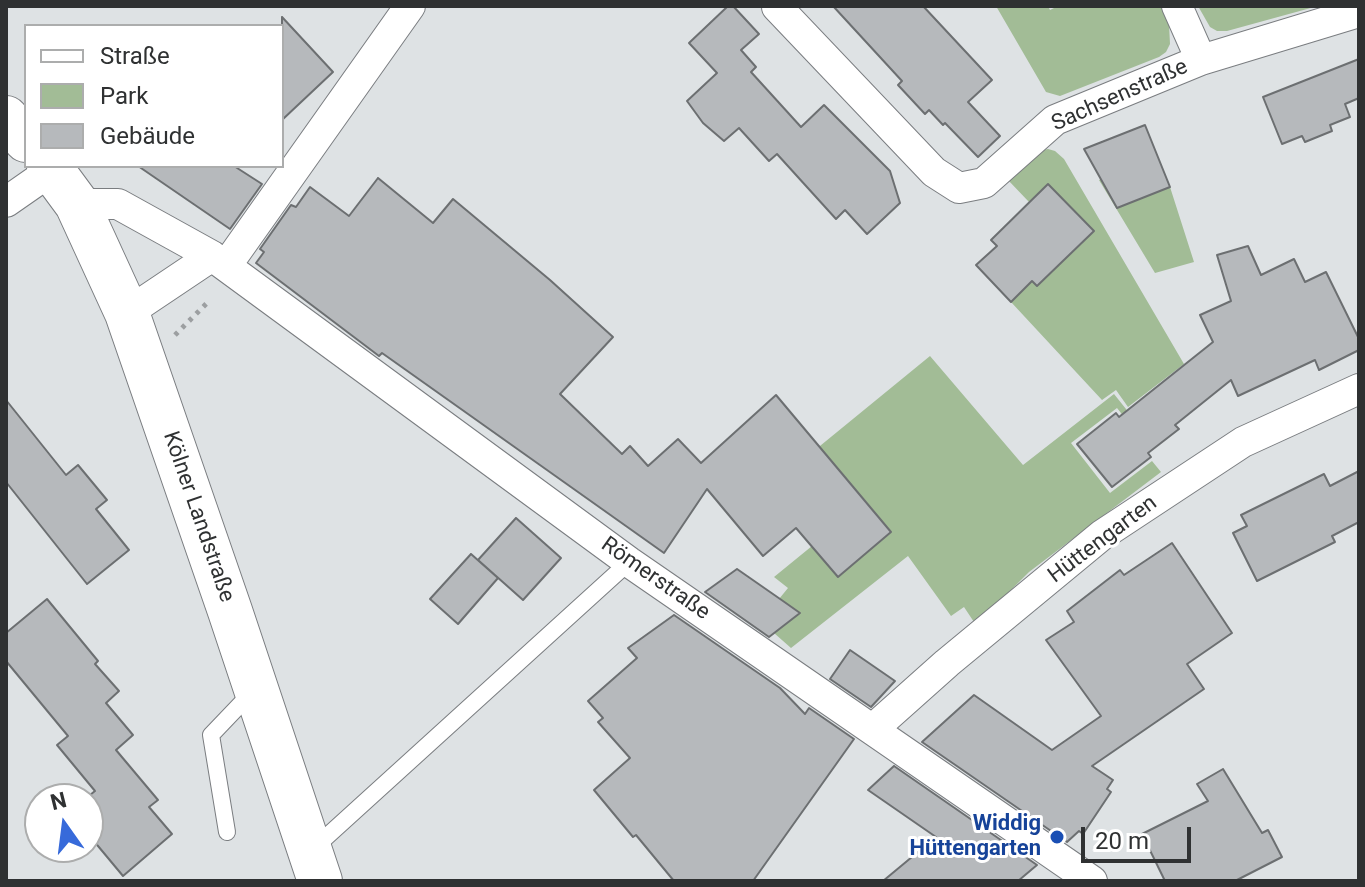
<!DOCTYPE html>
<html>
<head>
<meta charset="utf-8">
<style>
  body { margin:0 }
  #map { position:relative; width:1365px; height:887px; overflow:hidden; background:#dee2e4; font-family:Roboto,sans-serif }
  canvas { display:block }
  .frame { position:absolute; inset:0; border:8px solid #2f3132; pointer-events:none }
  .legend { position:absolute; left:24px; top:24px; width:260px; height:144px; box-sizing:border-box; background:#fff; border:2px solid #acadad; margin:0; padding:10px 14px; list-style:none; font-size:24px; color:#2f3132 }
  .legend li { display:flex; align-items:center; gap:16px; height:40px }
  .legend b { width:40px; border:2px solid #acadad }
  .north { position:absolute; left:24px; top:783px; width:80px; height:80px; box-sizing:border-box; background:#fff; border:2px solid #acadad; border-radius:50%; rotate:346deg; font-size:22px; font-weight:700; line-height:32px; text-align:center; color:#2f3132 }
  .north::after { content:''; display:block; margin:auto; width:28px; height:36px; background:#376ada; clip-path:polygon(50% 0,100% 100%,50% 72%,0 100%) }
  .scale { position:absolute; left:1081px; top:827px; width:110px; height:36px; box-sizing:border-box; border:4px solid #2f3132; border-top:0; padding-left:10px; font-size:24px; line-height:28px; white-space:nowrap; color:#2f3132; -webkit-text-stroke:6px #fff; paint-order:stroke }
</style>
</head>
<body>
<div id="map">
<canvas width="1365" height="887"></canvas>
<div class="frame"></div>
<ul class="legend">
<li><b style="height:10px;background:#fff"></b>Straße</li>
<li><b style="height:22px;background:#a2bc96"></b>Park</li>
<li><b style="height:22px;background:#b6b9bc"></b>Gebäude</li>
</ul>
<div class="north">N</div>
<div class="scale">20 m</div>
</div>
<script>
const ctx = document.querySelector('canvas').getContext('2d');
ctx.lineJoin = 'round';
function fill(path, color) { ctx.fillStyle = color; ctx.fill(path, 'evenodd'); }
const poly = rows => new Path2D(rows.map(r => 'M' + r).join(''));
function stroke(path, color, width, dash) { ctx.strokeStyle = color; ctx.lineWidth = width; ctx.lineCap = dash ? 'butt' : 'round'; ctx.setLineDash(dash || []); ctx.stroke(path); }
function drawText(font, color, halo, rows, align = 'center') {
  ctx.font = font + ' Roboto,sans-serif'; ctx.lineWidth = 6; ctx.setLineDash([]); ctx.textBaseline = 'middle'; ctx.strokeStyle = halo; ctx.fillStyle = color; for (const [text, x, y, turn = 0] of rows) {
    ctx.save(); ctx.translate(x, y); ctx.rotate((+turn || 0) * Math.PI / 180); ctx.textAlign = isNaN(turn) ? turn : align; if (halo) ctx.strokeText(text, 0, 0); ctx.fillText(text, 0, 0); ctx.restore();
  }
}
const green = poly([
  [996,6,1048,6,1050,10,1058,6,1161,6,1169,24,1170,44,1166,52,1159,57,1060,96,1046,92],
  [1198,6,1318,6,1227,31,1217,31,1210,27],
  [1048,149,1055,151,1064,159,1184,364,1128,407,1116,390,1102,400,1011,302,1032,281,1037,286,1093,231,1048,184,1029,202,1008,180,1043,150],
  [1121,170,1170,187,1194,262,1155,273,1099,180],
  [930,356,1023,465,1114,394,1134,419,1129,423,1117,408,1071,443,1110,493,1152,461,1161,472,1029,572,976,625,964,607,951,616,908,556,791,648,774,633,779,599,788,588,774,577,812,546,838,577,891,532,864,499,844,515,833,502,852,485,834,464,797,495,782,477]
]);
const building = poly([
  [728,6,733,6,759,34,741,50,756,67,751,72,801,127,824,105,890,171,900,203,867,234,845,210,836,219,777,154,769,161,739,128,724,141,703,123,687,101,717,73,689,43,728,6],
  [833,6,923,6,992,80,968,102,1000,136,978,157,945,123,943,125,929,110,925,114,898,85,902,81,833,6],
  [282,17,333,72,282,120,282,17],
  [1359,59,1359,98,1345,104,1350,117,1330,125,1332,131,1305,142,1302,136,1282,144,1263,97,1359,59],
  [1145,125,1170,187,1117,208,1084,149,1145,125],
  [138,166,234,166,262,184,230,229,138,166],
  [378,178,433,223,453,199,550,280,613,337,560,394,622,454,630,446,648,466,678,439,701,463,776,395,891,532,838,577,796,528,763,556,707,489,664,553,382,353,379,356,256,263,264,252,260,249,291,205,296,207,310,187,349,216,378,178],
  [1048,184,1094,231,1037,286,1032,281,1011,302,976,265,997,246,991,240,1048,184],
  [1248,246,1261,275,1294,259,1305,282,1326,272,1359,339,1359,350,1319,370,1315,360,1238,396,1231,380,1175,425,1179,429,1148,453,1151,457,1112,487,1077,444,1116,413,1119,417,1213,342,1200,315,1231,301,1217,255,1248,246],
  [6,400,66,475,78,465,107,500,96,509,129,550,87,584,6,482,6,400],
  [1359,471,1359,522,1332,536,1335,542,1257,581,1233,533,1247,526,1241,515,1324,474,1330,486,1359,471],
  [516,518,561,558,523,600,478,560,516,518],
  [1172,543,1232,633,1187,664,1204,689,1092,766,1113,780,1107,789,1111,792,1083,834,1079,831,1067,842,922,742,974,695,1052,750,1101,716,1046,640,1074,622,1067,611,1120,570,1124,575,1172,543],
  [471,554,498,578,458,624,430,599,471,554],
  [737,569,783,601,800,613,769,637,705,592,737,569],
  [47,599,98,661,95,664,119,691,106,703,133,735,116,750,158,800,149,807,172,834,123,876,88,834,88,799,85,799,95,791,57,745,68,736,6,661,6,633,47,599],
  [674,615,780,688,805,714,809,708,854,739,753,881,674,881,636,835,633,837,594,790,630,758,598,722,603,718,588,701,637,658,628,648,674,615],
  [850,650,895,681,871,707,830,679,850,650],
  [894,766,1037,865,1018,881,883,881,936,837,868,790,894,766],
  [1223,769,1262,833,1268,830,1282,857,1235,881,1165,881,1142,834,1208,801,1197,784,1223,769]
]);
const path = poly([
  [175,335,208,302]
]);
const service = poly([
  [227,832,211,735,254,690],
  [313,849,629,562]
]);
const minor = poly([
  [1177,6,1201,60],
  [777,7,934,172,959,188,984,183,1055,120,1201,60,1359,12],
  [6,202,52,170],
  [77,204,118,204,212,256,629,562,1092,881],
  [226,266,410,6],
  [127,313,212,256],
  [873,729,947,663,1102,535,1243,442,1359,389]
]);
const secondary = poly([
  [6,118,26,140],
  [49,166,77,204,127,313,230,611,320,881]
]);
const markers = [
  [1057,837,8,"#1a4fb4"]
];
const streetNames = [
  ["Sachsenstraße",1120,96,-24],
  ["Kölner Landstraße",198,517,71],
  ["Hüttengarten",1103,540,-37],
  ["Römerstraße",655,579,35]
];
const transitNames = [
  ["Widdig",1041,824],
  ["Hüttengarten",1041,849]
];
fill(green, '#a2bc96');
fill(building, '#b6b9bc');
stroke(building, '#6c6f71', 2);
stroke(service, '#7a7d80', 18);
stroke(minor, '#7a7d80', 32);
stroke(secondary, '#7a7d80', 46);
stroke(path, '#9c9fa1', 5, [4, 6]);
stroke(service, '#fff', 16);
stroke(minor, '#fff', 30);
stroke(secondary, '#fff', 44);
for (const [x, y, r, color] of markers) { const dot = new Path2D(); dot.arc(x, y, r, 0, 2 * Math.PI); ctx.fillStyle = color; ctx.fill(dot); stroke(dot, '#fff', 3); }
drawText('22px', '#2f3132', '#fff', streetNames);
drawText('bold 22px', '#164399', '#fff', transitNames, 'right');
</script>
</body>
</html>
